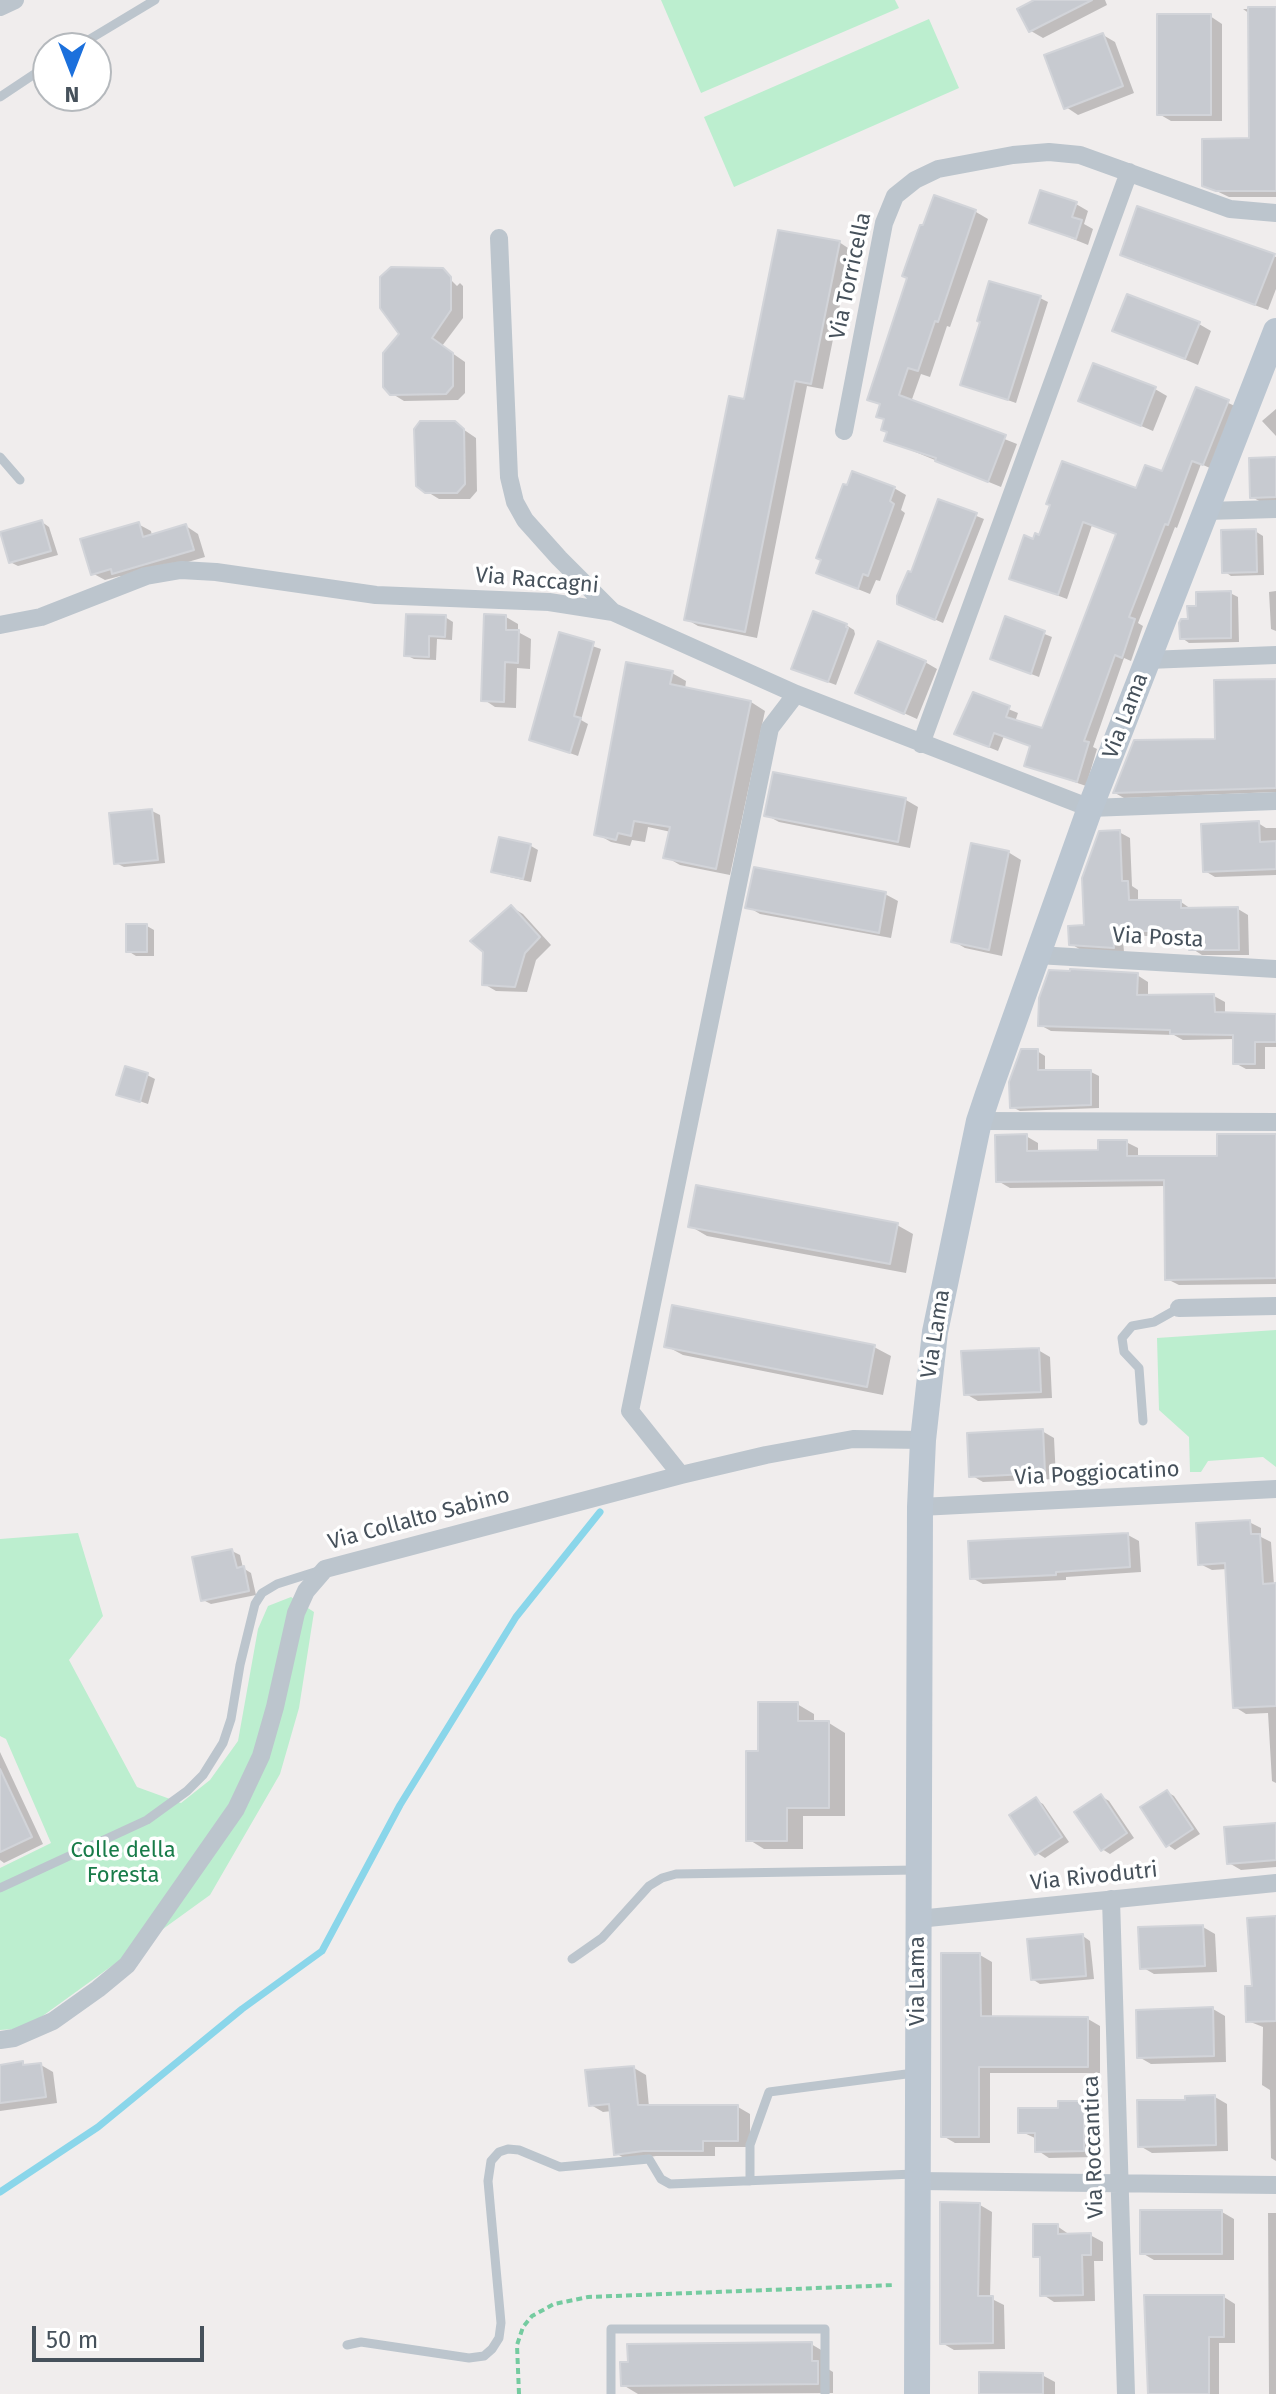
<!DOCTYPE html>
<html>
<head>
<meta charset="utf-8">
<style>
  body { margin:0 }
  #map { position:relative; width:1276px; height:2394px; overflow:hidden; background:#f0eded; font-family:"Fira Sans",sans-serif }
  canvas { display:block }
  .north { position:absolute; left:32px; top:32px; width:80px; height:80px; box-sizing:border-box; background:#fff; border:2px solid #b5b9bd; border-radius:50%; rotate:180deg; font-size:22px; font-weight:700; line-height:32px; text-align:center; color:#46515b }
  .north::after { content:''; display:block; margin:auto; width:28px; height:36px; background:#1c70dc; clip-path:polygon(50% 0,100% 100%,50% 72%,0 100%) }
  .scale { position:absolute; left:32px; top:2326px; width:172px; height:36px; box-sizing:border-box; border:4px solid #46515b; border-top:0; padding-left:10px; font-size:24px; line-height:28px; white-space:nowrap; color:#46515b; -webkit-text-stroke:6px #fff; paint-order:stroke }
</style>
</head>
<body>
<div id="map">
<canvas width="1276" height="2394"></canvas>
<div class="north">N</div>
<div class="scale">50 m</div>
</div>
<script>
const ctx = document.querySelector('canvas').getContext('2d');
ctx.lineJoin = 'round';
function fill(path, color) { ctx.fillStyle = color; ctx.fill(path, 'evenodd'); }
const poly = rows => new Path2D(rows.map(r => 'M' + r).join(''));
function stroke(path, color, width, dash) { ctx.strokeStyle = color; ctx.lineWidth = width; ctx.lineCap = dash ? 'butt' : 'round'; ctx.setLineDash(dash || []); ctx.stroke(path); }
function drawText(font, color, halo, rows, align = 'center') {
  ctx.font = font + ' "Fira Sans",sans-serif'; ctx.lineWidth = 7; ctx.setLineDash([]); ctx.textBaseline = 'middle'; ctx.strokeStyle = halo; ctx.fillStyle = color; for (const [text, x, y, turn = 0] of rows) {
    ctx.save(); ctx.translate(x, y); ctx.rotate((+turn || 0) * Math.PI / 180); ctx.textAlign = isNaN(turn) ? turn : align; if (halo) ctx.strokeText(text, 0, 0); ctx.fillText(text, 0, 0); ctx.restore();
  }
}
const green = poly([
  [661,0,895,0,899,8,701,93],
  [929,19,959,88,734,187,704,117],
  [1276,1330,1276,1467,1263,1457,1208,1461,1201,1472,1190,1472,1189,1437,1159,1410,1157,1338],
  [78,1533,103,1616,69,1660,137,1787,181,1803,210,1780,238,1741,258,1629,268,1606,291,1597,314,1612,299,1708,280,1774,210,1895,26,2028,0,2030,0,1868,51,1843,6,1739,0,1736,0,1539]
]);
const shadow = poly([
  [1038,0,1105,0,1107,5,1043,38,1031,31],
  [1243,9,1276,9,1276,197,1229,197,1204,185,1251,140,1250,14],
  [1210,16,1222,24,1222,121,1171,121,1159,114],
  [1103,35,1115,42,1134,93,1078,115,1066,107],
  [935,198,976,212,988,219,950,327,947,326,930,377,921,374,911,402,1017,444,1001,487,886,440,889,432,882,406,870,399],
  [1076,204,1088,211,1084,224,1093,229,1088,245,1031,222],
  [839,242,851,250,823,389,807,386,757,638,698,626,686,619,746,402],
  [1122,254,1274,256,1276,257,1276,289,1268,310,1134,261],
  [442,270,449,274,445,274,457,286,460,283,453,276,463,286,463,318,442,346,465,362,465,393,458,400,404,401,391,393,402,334],
  [1040,298,1048,302,1016,403,962,384,982,322],
  [1199,324,1211,331,1198,365,1115,330],
  [1155,389,1167,396,1153,431,1080,400],
  [1198,389,1237,407,1212,469,1201,464,1177,528,1175,527,1138,623,1143,626,1131,661,1124,658,1093,747,1097,749,1086,786,1026,765,1032,746,1004,736,998,751,956,734,974,695,1018,713,1015,722,1043,730,1118,535,1092,525,1067,599,1011,578,1034,541,1137,491,1163,474],
  [1276,409,1276,436,1262,421],
  [454,423,476,438,477,491,470,499,439,499,426,491],
  [1276,459,1276,502,1261,502,1252,497],
  [894,488,906,495,901,510,905,513,880,581,876,580,870,594,818,573],
  [939,501,984,519,943,623,907,607,913,575],
  [42,522,49,527,58,555,18,566,10,562],
  [138,524,151,531,152,536,186,526,198,534,205,557,126,580,120,576,105,580,92,573],
  [1255,531,1263,536,1264,575,1231,576,1224,571],
  [1276,591,1276,631,1271,629,1269,592],
  [1230,593,1238,597,1239,642,1189,643,1182,638,1190,621],
  [445,617,453,622,452,640,437,639,436,660,414,659,406,655],
  [506,617,518,624,518,632,531,639,530,669,517,668,516,708,495,707,483,699],
  [1007,619,1052,637,1039,677,992,659],
  [846,625,854,630,855,634,836,685,801,672],
  [560,635,601,649,581,720,588,724,578,756,531,739],
  [925,662,937,669,917,719,857,692],
  [672,673,686,681,685,689,751,702,765,711,730,875,680,865,666,857,671,832,648,827,645,842,632,840,630,846,611,842,597,834],
  [1276,681,1276,792,1124,798,1115,793,1217,741],
  [775,774,906,800,918,807,910,848,779,822,766,815],
  [152,811,160,815,165,863,124,867,116,863],
  [1258,823,1266,828,1276,828,1276,875,1215,877,1205,871],
  [1119,832,1130,838,1132,886,1138,890,1138,902,1181,902,1191,909,1238,909,1248,915,1249,955,1202,955,1191,948,1191,936,1140,936,1140,939,1123,940,1124,952,1081,950,1071,944,1086,927],
  [531,846,538,850,531,882,501,875,494,871],
  [1008,852,1021,860,1002,956,965,948,953,941],
  [885,894,898,901,891,938,760,914,748,907],
  [511,907,523,914,551,945,536,960,527,992,496,991,484,984],
  [147,926,154,930,154,956,136,956,128,951],
  [1137,975,1148,982,1148,997,1214,996,1225,1002,1225,1014,1276,1015,1276,1047,1265,1047,1265,1069,1246,1069,1235,1063,1235,1039,1183,1040,1174,1035,1051,1031,1040,1025],
  [1037,1051,1045,1056,1045,1072,1091,1072,1099,1076,1099,1108,1020,1111,1012,1107],
  [147,1075,155,1079,148,1104,119,1094],
  [1276,1135,1276,1284,1179,1285,1167,1279,1166,1186,1010,1188,998,1181,1026,1136,1038,1143,1038,1153,1100,1152,1126,1142,1138,1148,1138,1158,1219,1158],
  [897,1225,913,1234,906,1273,707,1236,690,1226],
  [666,1346,874,1347,891,1356,883,1395,683,1355],
  [1038,1350,1050,1357,1052,1398,978,1401,966,1394],
  [1042,1431,1054,1438,1056,1479,983,1482,971,1475],
  [1249,1522,1261,1528,1261,1537,1271,1542,1274,1585,1276,1585,1276,1783,1272,1781,1268,1713,1246,1714,1235,1707,1227,1569,1212,1570,1200,1564],
  [1128,1535,1139,1541,1141,1572,1066,1577,1066,1580,983,1584,972,1578],
  [232,1551,240,1555,243,1568,251,1573,256,1595,211,1604,203,1600],
  [797,1704,814,1714,814,1723,829,1723,845,1733,845,1816,803,1816,803,1849,764,1849,748,1839,760,1753],
  [0,1752,43,1844,4,1863,0,1860],
  [1167,1792,1174,1796,1200,1834,1175,1850,1168,1845],
  [1101,1796,1109,1801,1134,1838,1110,1854,1102,1849],
  [1036,1800,1043,1804,1069,1842,1045,1858,1037,1853],
  [1276,1825,1276,1867,1241,1870,1229,1863],
  [1276,1918,1276,2161,1271,2158,1270,2090,1262,2085,1263,2027,1248,2021],
  [1203,1927,1215,1934,1217,1972,1154,1974,1142,1967],
  [1083,1936,1090,1941,1094,1979,1040,1984,1032,1979],
  [980,1955,992,1962,992,2018,1088,2019,1100,2026,1100,2073,990,2073,990,2143,955,2143,943,2136],
  [1213,2009,1225,2016,1226,2062,1151,2064,1139,2057],
  [22,2064,28,2067,41,2065,53,2072,57,2103,0,2111,0,2067],
  [634,2068,646,2075,649,2107,738,2107,750,2114,750,2147,715,2147,715,2156,656,2156,628,2160,615,2153,612,2111,603,2112,591,2105],
  [1215,2097,1227,2104,1228,2151,1152,2153,1140,2146,1187,2102],
  [1083,2103,1095,2110,1096,2157,1049,2158,1037,2150,1037,2139,1020,2131],
  [980,2205,992,2212,990,2298,1004,2305,1005,2349,954,2350,942,2343],
  [1222,2212,1234,2219,1234,2260,1154,2260,1142,2253],
  [1268,2213,1276,2213,1276,2394,1269,2394],
  [1057,2226,1070,2235,1090,2235,1103,2242,1103,2261,1094,2261,1095,2301,1054,2302,1042,2294,1042,2259,1035,2256],
  [1224,2297,1235,2304,1235,2343,1219,2343,1219,2394,1149,2394],
  [811,2344,828,2354,828,2369,833,2372,833,2393,638,2394,623,2385],
  [1042,2375,1055,2382,1055,2394,981,2394]
]);
const stream = poly([
  [0,2192,98,2127,242,2009,322,1951,400,1805,516,1617,600,1512]
]);
const building = poly([
  [1034,0,1092,0,1029,32,1017,9,1034,0],
  [1248,7,1276,7,1276,191,1216,191,1202,186,1202,139,1249,138,1248,7],
  [1157,14,1211,14,1211,115,1157,115,1157,14],
  [1103,33,1123,86,1064,109,1044,55,1103,33],
  [1040,190,1077,202,1072,217,1082,220,1076,239,1029,223,1040,190],
  [934,195,976,210,938,322,935,321,918,371,908,368,899,395,1006,435,988,482,935,461,936,458,884,441,887,432,881,430,884,419,876,417,880,404,867,400,907,278,902,276,920,225,923,225,934,195],
  [1137,206,1275,254,1255,305,1120,255,1137,206],
  [778,230,840,241,811,384,795,381,745,632,684,620,729,396,744,399,778,230],
  [391,267,443,268,451,277,451,310,432,338,453,353,453,386,446,394,390,395,383,387,383,353,399,334,380,308,380,277,391,267],
  [989,281,1041,296,1008,400,960,385,980,322,977,321,989,281],
  [1127,294,1200,322,1185,359,1112,331,1127,294],
  [1093,363,1156,387,1141,426,1078,401,1093,363],
  [1196,387,1229,400,1203,465,1192,461,1168,525,1165,524,1129,617,1135,619,1122,658,1115,655,1084,741,1089,742,1077,782,1024,766,1030,746,994,733,989,747,954,734,973,692,1010,706,1006,717,1042,728,1116,534,1083,522,1058,595,1009,579,1024,535,1033,539,1035,533,1039,535,1050,505,1046,504,1062,461,1136,488,1145,465,1162,471,1196,387],
  [420,421,455,421,464,429,465,484,457,493,425,493,416,486,414,429,420,421],
  [1276,457,1276,497,1250,498,1249,458,1276,457],
  [852,471,895,487,890,501,894,504,868,576,863,574,858,589,816,573,821,560,816,558,843,484,847,485,852,471],
  [938,499,977,513,935,620,897,604,897,596,908,571,911,572,938,499],
  [42,520,51,551,9,563,0,532,42,520],
  [139,522,143,537,186,524,194,550,112,574,111,569,91,575,80,539,139,522],
  [1256,529,1257,572,1222,573,1221,530,1256,529],
  [1231,591,1231,638,1180,639,1179,623,1181,619,1188,619,1187,606,1196,606,1196,592,1231,591],
  [813,611,847,624,846,627,848,628,828,682,791,669,813,611],
  [406,614,446,615,445,637,429,636,429,657,404,656,406,614],
  [484,614,506,615,506,630,519,630,518,663,505,662,504,702,481,701,484,614],
  [1005,616,1045,631,1031,674,990,659,1005,616],
  [559,632,594,642,574,716,581,718,570,753,529,740,559,632],
  [878,641,926,661,904,714,855,693,878,641],
  [626,662,673,671,670,684,751,701,716,869,663,858,670,827,634,821,631,836,618,833,616,840,594,835,626,662],
  [1276,679,1276,788,1113,793,1134,740,1215,739,1214,680,1276,679],
  [773,772,906,798,898,842,764,816,773,772],
  [152,809,158,860,114,864,109,813,152,809],
  [1259,821,1260,842,1276,841,1276,869,1203,872,1201,824,1259,821],
  [1120,830,1122,881,1128,881,1129,900,1181,900,1181,908,1238,907,1239,950,1189,950,1189,931,1130,931,1130,934,1113,935,1114,948,1069,945,1068,926,1084,925,1082,878,1099,831,1120,830],
  [499,837,531,844,523,879,491,872,499,837],
  [971,843,1009,851,989,950,951,942,971,843],
  [754,867,886,892,879,933,745,908,754,867],
  [511,905,540,937,525,953,515,987,482,985,483,952,470,941,511,905],
  [126,924,147,924,147,952,126,952,126,924],
  [1070,969,1138,973,1137,995,1214,994,1215,1012,1276,1014,1276,1042,1255,1042,1255,1064,1233,1064,1233,1035,1170,1034,1170,1030,1038,1026,1039,998,1049,970,1070,971,1070,969],
  [1021,1049,1038,1049,1038,1070,1091,1070,1091,1105,1010,1108,1009,1082,1021,1049],
  [125,1066,148,1073,140,1102,116,1095,125,1066],
  [1027,1134,1027,1151,1098,1150,1098,1140,1127,1140,1127,1156,1217,1156,1217,1134,1276,1134,1276,1278,1165,1280,1164,1180,996,1182,995,1135,1027,1134],
  [696,1185,898,1223,890,1264,688,1227,696,1185],
  [672,1305,875,1345,867,1387,664,1347,672,1305],
  [1039,1348,1041,1392,964,1395,961,1351,1039,1348],
  [1043,1429,1045,1473,969,1477,967,1433,1043,1429],
  [1250,1520,1251,1534,1260,1534,1263,1584,1276,1583,1276,1706,1233,1708,1225,1563,1198,1565,1196,1523,1250,1520],
  [1128,1533,1130,1567,1056,1572,1056,1575,970,1579,968,1541,1128,1533],
  [232,1549,237,1568,244,1566,249,1591,201,1601,192,1557,232,1549],
  [758,1702,798,1702,798,1721,829,1721,829,1808,787,1808,787,1841,746,1841,746,1751,758,1751,758,1702],
  [0,1769,32,1837,0,1852,0,1769],
  [1167,1790,1193,1829,1166,1847,1140,1807,1167,1790],
  [1101,1794,1127,1833,1101,1851,1074,1812,1101,1794],
  [1036,1797,1062,1837,1035,1855,1009,1815,1036,1797],
  [1276,1823,1276,1860,1227,1864,1224,1827,1276,1823],
  [1276,1916,1276,2021,1246,2022,1245,1986,1252,1986,1247,1918,1276,1916],
  [1203,1925,1205,1966,1140,1969,1138,1927,1203,1925],
  [1083,1934,1086,1976,1031,1980,1027,1939,1083,1934],
  [941,1953,980,1953,981,2016,1088,2017,1088,2067,979,2067,979,2137,941,2137,941,1953],
  [1213,2007,1214,2056,1137,2058,1136,2010,1213,2007],
  [23,2061,23,2065,41,2063,46,2097,0,2103,0,2065,23,2061],
  [634,2066,638,2105,738,2105,738,2141,703,2141,703,2151,643,2151,614,2155,609,2104,589,2106,585,2070,634,2066],
  [1215,2095,1216,2145,1138,2147,1137,2100,1185,2100,1185,2096,1215,2095],
  [1058,2101,1084,2101,1084,2151,1035,2152,1035,2133,1018,2133,1018,2108,1058,2108,1058,2101],
  [940,2202,980,2203,978,2296,993,2296,993,2343,940,2344,940,2202],
  [1140,2210,1222,2210,1222,2254,1140,2254,1140,2210],
  [1033,2224,1058,2224,1058,2234,1091,2233,1091,2255,1082,2255,1083,2295,1040,2296,1040,2257,1033,2257,1033,2224],
  [1144,2295,1224,2295,1224,2337,1209,2337,1209,2394,1148,2394,1144,2295],
  [812,2342,812,2361,818,2361,818,2384,621,2386,620,2362,628,2362,627,2344,812,2342],
  [979,2372,1043,2373,1043,2394,979,2394,979,2372]
]);
const path = poly([
  [519,2394,517,2345,523,2327,532,2316,554,2304,588,2297,895,2285]
]);
const service = poly([
  [75,48,155,0],
  [0,97,48,65],
  [0,457,20,480],
  [1143,1421,1139,1368,1124,1352,1122,1338,1132,1326,1154,1322,1179,1308],
  [0,1888,147,1820,187,1791,203,1775,223,1743,231,1719,240,1665,255,1604,262,1593,277,1584,318,1571],
  [572,1959,602,1938,649,1886,662,1878,676,1874,915,1870],
  [750,2181,750,2145,769,2092,914,2073],
  [347,2345,361,2342,469,2358,484,2356,492,2349,499,2338,501,2323,488,2181,491,2161,499,2152,508,2149,519,2150,560,2167,649,2159,661,2179,670,2184,914,2174],
  [611,2394,611,2329,825,2329,825,2394]
]);
const minor = poly([
  [0,7,15,0],
  [499,238,509,477,515,502,525,520,559,558,613,612],
  [844,431,884,223,895,196,915,180,938,169,1013,155,1049,152,1080,155,1230,209,1276,213],
  [1206,511,1276,509],
  [0,625,41,617,146,576,181,570,216,572,376,595,549,602,613,612,796,694,1090,808,1276,801],
  [1148,660,1276,655],
  [921,744,1129,172],
  [1037,955,1276,969],
  [979,1121,1276,1122],
  [1179,1308,1276,1306],
  [681,1475,630,1411,770,728,796,694],
  [920,1507,1276,1489],
  [1111,1899,1126,2394],
  [918,1919,1276,1883],
  [0,2040,14,2038,53,2021,98,1989,127,1965,236,1809,261,1756,275,1707,296,1613,306,1591,325,1569,681,1475,766,1455,853,1439,923,1440],
  [917,2181,1276,2185]
]);
const secondary = poly([
  [917,2394,920,1507,923,1440,935,1332,979,1121,988,1094,1090,808,1276,331]
]);
const streetNames = [
  ["Via Torricella",851,276,-78],
  ["Via Raccagni",537,581,5],
  ["Via Lama",1126,716,-69],
  ["Via Posta",1158,938,3],
  ["Via Lama",936,1334,-81],
  ["Via Poggiocatino",1097,1474,-3],
  ["Via Collalto Sabino",419,1519,-15],
  ["Via Rivodutri",1094,1877,-6],
  ["Via Lama",918,1981,-90],
  ["Via Roccantica",1094,2147,-92]
];
const parkNames = [
  ["Colle della",123,1851],
  ["Foresta",123,1876]
];
fill(green, '#bceecf');
fill(shadow, '#0003');
stroke(stream, '#8ad6ea', 7);
fill(building, '#c7cad0');
stroke(building, '#d2d4d9', 2);
stroke(path, '#75cba0', 4, [6, 4]);
stroke(service, '#bcc5cd', 9);
stroke(minor, '#bcc5cd', 18);
stroke(secondary, '#bbc6d1', 26);
drawText('22px', '#46515b', '#fff', streetNames);
drawText('22px', '#187b49', '#fff', parkNames);
</script>
</body>
</html>
